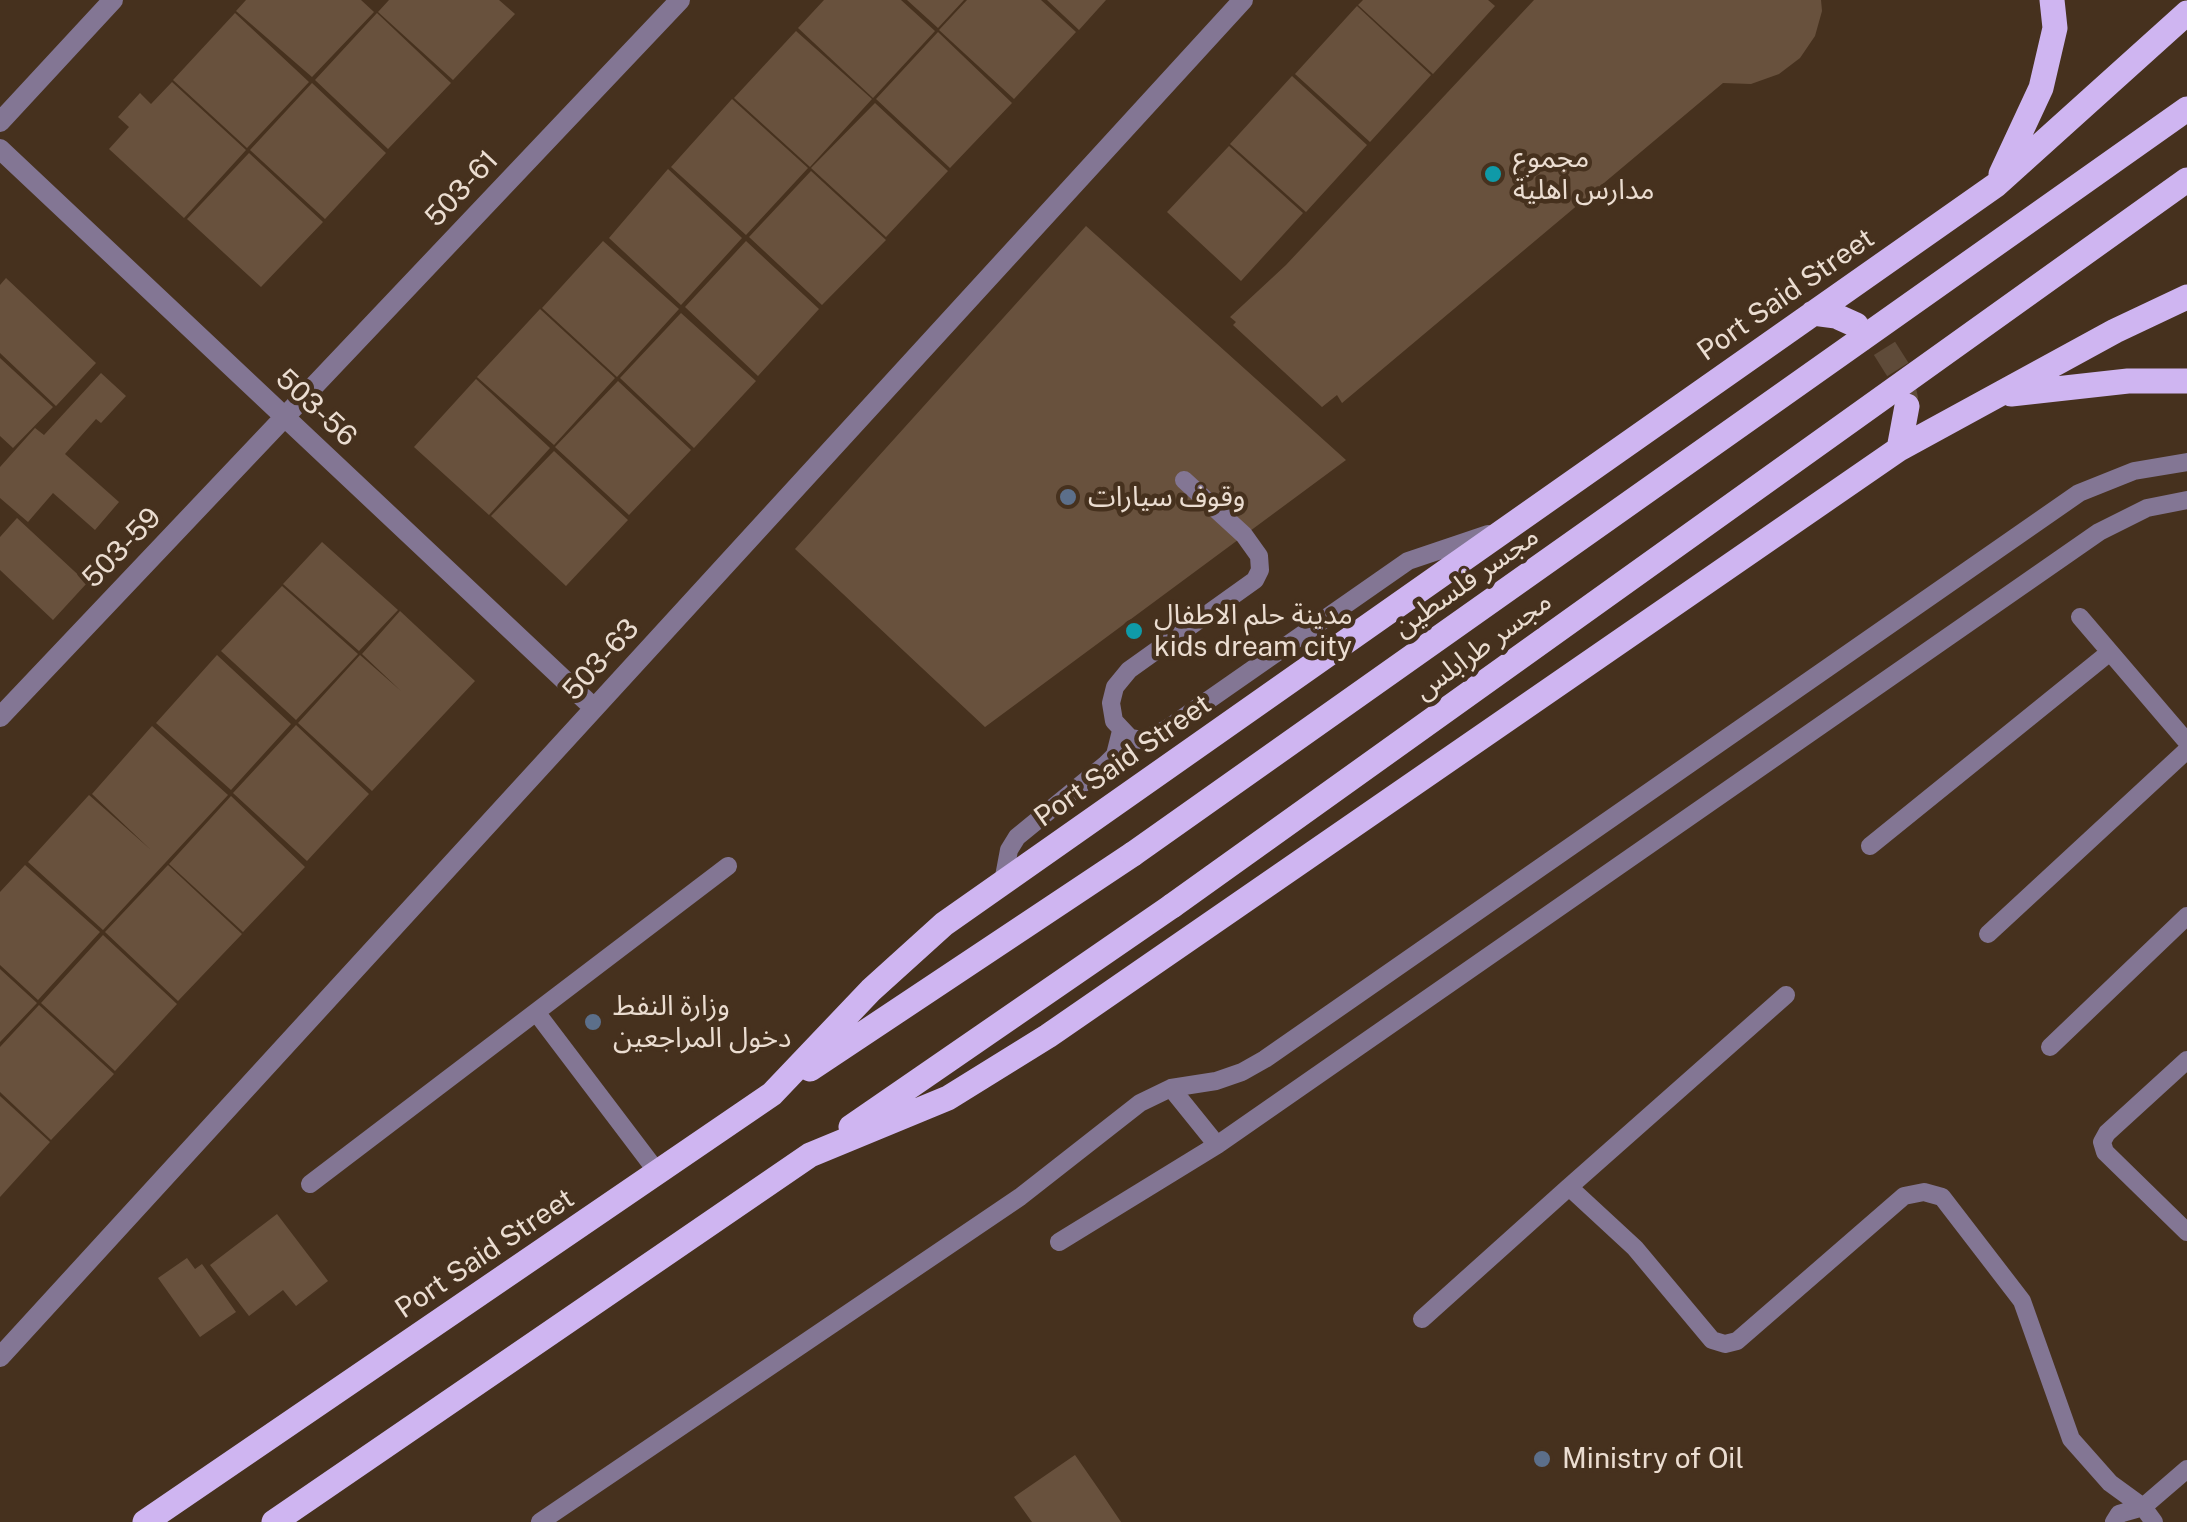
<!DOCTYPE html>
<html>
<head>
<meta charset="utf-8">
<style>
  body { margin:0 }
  canvas { display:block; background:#46311e }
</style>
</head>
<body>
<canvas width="2187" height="1522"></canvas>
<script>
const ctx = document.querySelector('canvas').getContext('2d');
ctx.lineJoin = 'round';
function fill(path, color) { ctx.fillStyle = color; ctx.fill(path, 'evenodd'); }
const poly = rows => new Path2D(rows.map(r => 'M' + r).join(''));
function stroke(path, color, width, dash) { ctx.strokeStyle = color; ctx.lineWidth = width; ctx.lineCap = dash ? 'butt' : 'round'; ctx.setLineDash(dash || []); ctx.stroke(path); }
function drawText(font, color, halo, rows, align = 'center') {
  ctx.font = font + ' "Public Sans","Noto Sans Arabic",sans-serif'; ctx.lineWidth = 9; ctx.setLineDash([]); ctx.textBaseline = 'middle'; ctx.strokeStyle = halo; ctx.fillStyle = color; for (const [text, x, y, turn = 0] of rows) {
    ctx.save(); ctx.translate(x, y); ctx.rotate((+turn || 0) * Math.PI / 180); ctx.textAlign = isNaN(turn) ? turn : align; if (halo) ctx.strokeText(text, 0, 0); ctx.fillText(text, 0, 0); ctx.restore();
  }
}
const building = poly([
  [246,0,361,0,374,12,312,77,236,11],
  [389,0,499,0,515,14,453,80,378,12],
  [824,0,901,0,935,31,873,98,798,28],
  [907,0,964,0,938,28],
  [967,0,1041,0,1076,32,1014,99,939,30],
  [1047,0,1106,0,1079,30],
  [1363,0,1488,0,1495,6,1433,74,1358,5],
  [1534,0,1821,0,1822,11,1815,36,1800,58,1779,74,1751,84,1723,83,1342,403,1337,395,1322,407,1233,325,1236,322,1230,317,1286,265],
  [1357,6,1431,75,1370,142,1295,74],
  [235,13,309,82,247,148,173,80],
  [377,13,451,83,388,149,315,80],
  [796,31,872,99,810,167,734,98],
  [938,32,1012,103,950,168,876,99],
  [1292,76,1367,145,1306,212,1230,144],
  [172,82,246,150,184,218,109,149,129,127,118,117,140,93,151,104],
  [312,83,386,153,325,219,250,150],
  [732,99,808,168,746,235,671,167],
  [875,103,948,171,886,237,811,168],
  [1229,146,1303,213,1241,281,1167,212],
  [249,153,323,222,261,287,187,219],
  [668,169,742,238,681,305,609,238],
  [811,171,886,240,822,305,749,237],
  [1086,226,1346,460,985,727,795,549],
  [603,241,679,309,617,377,542,308],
  [746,241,819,309,758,376,685,307],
  [6,278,96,363,56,406,0,353,0,285],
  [540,309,615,378,554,445,477,377],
  [681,313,756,381,694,448,620,378],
  [0,358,53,407,13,448,0,436],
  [101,373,126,396,101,423,96,419,65,454,119,502,95,530,53,493,28,522,0,498,0,467,35,428,44,435],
  [476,379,550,448,489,515,414,447],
  [618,381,691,450,629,515,555,447],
  [554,451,628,520,566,586,491,516],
  [17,518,87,583,53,620,0,570,0,537],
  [322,542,398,610,359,651,283,584],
  [282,586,358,654,296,720,221,651],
  [400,611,475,681,372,791,298,723,360,655,401,691,362,654],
  [217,655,291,724,231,790,156,723],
  [296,725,369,794,307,861,233,793],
  [152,726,228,795,103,930,28,862,89,795,151,850,92,794],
  [231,796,305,867,243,932,169,864],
  [25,865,100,932,38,1000,0,965,0,892],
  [168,865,242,934,178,1001,105,932],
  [103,935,177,1004,115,1071,41,1003],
  [0,969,37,1003,0,1042],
  [39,1005,114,1074,51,1140,0,1092,0,1047],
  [0,1096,50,1142,0,1197],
  [277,1214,328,1281,296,1306,283,1290,249,1316,210,1265],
  [187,1258,195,1269,202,1264,236,1312,200,1337,158,1278],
  [1075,1455,1100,1491,1121,1522,1032,1522,1014,1497]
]);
const primaryTunnel = poly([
  [1856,325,1883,346,1900,373,1906,401]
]);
const lane = poly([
  [1184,480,1244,535,1259,556,1260,570,1255,580,1129,670,1115,687,1111,703,1114,721,1130,738,1142,740,1167,729,1408,561,1488,534],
  [2080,617,2110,652],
  [1870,846,2110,652,2187,742],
  [1003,882,1009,850,1017,837,1105,765,1115,755,1121,731],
  [1988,934,2187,750],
  [1786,995,1569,1187,1635,1248,1712,1340,1725,1344,1737,1341,1904,1196,1924,1192,1942,1197,2022,1301,2071,1439,2110,1483,2143,1507,2119,1514,2114,1522],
  [536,1012,658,1173],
  [2050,1047,2187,916],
  [2187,1060,2107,1133,2102,1142,2105,1152,2187,1232],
  [1171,1088,1217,1145],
  [310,1184,728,866],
  [1059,1242,1217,1145,2099,532,2147,508,2187,500],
  [1422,1319,1569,1187],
  [540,1522,1020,1197,1140,1103,1171,1088,1216,1081,1242,1072,1265,1059,2079,493,2134,471,2187,462],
  [2154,1522,2143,1507,2187,1469]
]);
const street = poly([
  [0,122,113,0],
  [0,149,594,708],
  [0,717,680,0],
  [0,1357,1243,0]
]);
const primary = poly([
  [2001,174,2041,88,2055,28,2052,0],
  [1813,313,1836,316,1856,325],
  [2011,394,2128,381,2187,381],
  [1899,449,1907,406],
  [810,1069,1133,854],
  [851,1127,1172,906],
  [145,1522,772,1094,871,990,944,924,1996,185,2187,13],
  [274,1522,810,1155,948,1098,1048,1036,1899,449,2115,331,2187,297]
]);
const primaryBridge = poly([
  [1133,854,2187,109],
  [1172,906,2187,180]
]);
const markers = [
  [1493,174,10,"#0f9aa8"],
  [1068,497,10,"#5c6f8a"],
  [1134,631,10,"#0f9aa8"],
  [593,1022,10,"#5c6f8a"],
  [1542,1459,10,"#5c6f8a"]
];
const poiNames = [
  ["مجموع",1513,158],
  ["مدارس اهلية",1513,190],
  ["وقوف سيارات",1088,497],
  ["مدينة حلم الاطفال",1154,615],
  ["kids dream city",1154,647],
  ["وزارة النفط",613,1006],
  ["دخول المراجعين",613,1038],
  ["Ministry of Oil",1562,1459]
];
const streetNames = [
  ["503-61",462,189,-47],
  ["Port Said Street",1786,295,-35],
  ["503-56",316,408,43],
  ["503-59",122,548,-46],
  ["مجسر فلسطين",1466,582,-35],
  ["مجسر طرابلس",1483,646,-36],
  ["503-63",601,660,-48],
  ["Port Said Street",1123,761,-35],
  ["Port Said Street",485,1254,-34]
];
fill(building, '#68513d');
stroke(primaryTunnel, '#5f4b39', 25, [25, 12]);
stroke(lane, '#837694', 18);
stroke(street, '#837694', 20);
stroke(primary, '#cfb5f1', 25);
stroke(primaryBridge, '#cfb5f1', 25);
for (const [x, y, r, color] of markers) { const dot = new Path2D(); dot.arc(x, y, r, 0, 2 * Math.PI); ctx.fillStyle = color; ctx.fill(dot); stroke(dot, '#46311e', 4); }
drawText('28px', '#ebddd1', '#46311e', poiNames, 'left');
drawText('28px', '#ebddd1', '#46311e', streetNames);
</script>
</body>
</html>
